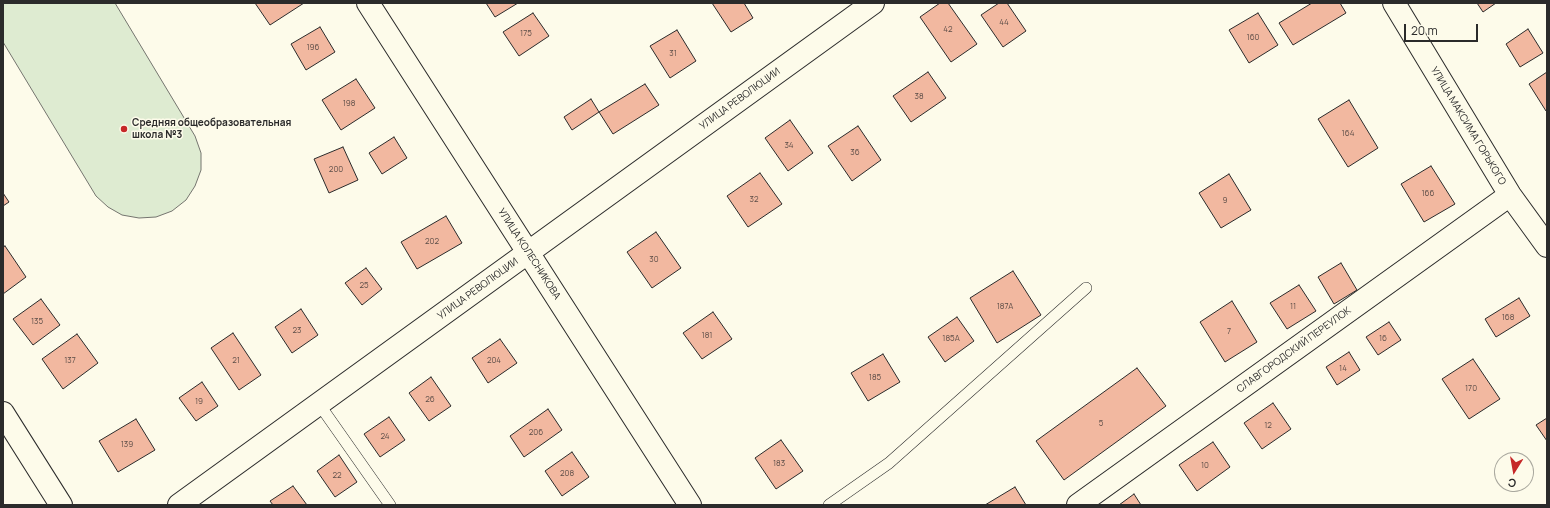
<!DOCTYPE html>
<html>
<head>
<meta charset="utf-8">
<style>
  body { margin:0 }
  #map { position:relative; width:1550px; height:508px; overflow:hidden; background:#fdfbea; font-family:Manrope,sans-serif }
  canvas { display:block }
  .frame { position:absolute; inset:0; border:4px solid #2b2b2b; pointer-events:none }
  .north { position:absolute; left:1494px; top:452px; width:40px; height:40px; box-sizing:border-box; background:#fdfbea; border:1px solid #a9a89e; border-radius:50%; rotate:191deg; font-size:11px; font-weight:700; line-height:16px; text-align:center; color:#2b2b2b }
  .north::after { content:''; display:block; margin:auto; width:14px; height:18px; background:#c62828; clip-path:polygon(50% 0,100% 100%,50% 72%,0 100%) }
  .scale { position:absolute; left:1404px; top:24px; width:74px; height:18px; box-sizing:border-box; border:2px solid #2b2b2b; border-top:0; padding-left:5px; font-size:12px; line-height:14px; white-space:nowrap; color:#2b2b2b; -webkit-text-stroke:3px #fdfbea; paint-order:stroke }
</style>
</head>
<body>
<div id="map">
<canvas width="1550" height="508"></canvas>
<div class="frame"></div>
<div class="north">С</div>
<div class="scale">20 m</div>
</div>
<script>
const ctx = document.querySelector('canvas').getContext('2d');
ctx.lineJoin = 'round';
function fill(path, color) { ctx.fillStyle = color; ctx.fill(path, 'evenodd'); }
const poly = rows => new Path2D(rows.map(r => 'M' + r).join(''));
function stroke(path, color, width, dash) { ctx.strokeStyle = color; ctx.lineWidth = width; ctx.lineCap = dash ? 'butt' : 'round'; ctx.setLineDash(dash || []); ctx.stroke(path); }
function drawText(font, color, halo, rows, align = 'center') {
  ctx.font = font + ' Manrope,sans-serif'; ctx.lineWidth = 3; ctx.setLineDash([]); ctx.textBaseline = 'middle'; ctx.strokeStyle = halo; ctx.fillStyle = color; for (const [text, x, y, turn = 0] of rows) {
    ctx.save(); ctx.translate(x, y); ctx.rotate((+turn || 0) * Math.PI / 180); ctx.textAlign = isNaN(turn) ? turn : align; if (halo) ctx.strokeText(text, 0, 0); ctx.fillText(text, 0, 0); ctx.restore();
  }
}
const green = poly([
  [3,3,115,3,195,136,201,153,201,170,195,186,186,200,172,211,156,217,139,218,122,215,108,207,96,196,3,42,3,3]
]);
const building = poly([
  [255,3,304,3,270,25,255,3],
  [486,3,518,3,495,17,486,3],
  [712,3,744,3,753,18,731,32,712,3],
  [940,3,948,3,977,44,951,62,920,17,940,3],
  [999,3,1007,3,1026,31,1003,47,981,15,999,3],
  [1312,3,1340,3,1346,13,1293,45,1279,23,1312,3],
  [1477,3,1496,3,1483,12,1477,3],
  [533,13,549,36,519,56,503,32,533,13],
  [1258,13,1278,45,1249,63,1229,30,1258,13],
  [320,27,335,52,306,70,291,44,320,27],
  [1528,29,1543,53,1520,67,1506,44,1528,29],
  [677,30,696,61,670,78,650,46,677,30],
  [928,72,946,98,911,122,893,96,928,72],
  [1547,72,1547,111,1546,111,1529,84,1547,72],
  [356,79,375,108,341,130,322,100,356,79],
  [645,84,659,105,613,134,599,112,645,84],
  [591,99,599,112,572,130,564,117,591,99],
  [1349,100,1378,148,1348,167,1318,119,1349,100],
  [790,120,813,153,788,171,765,138,790,120],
  [858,126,881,160,852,181,828,146,858,126],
  [394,137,407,158,382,174,369,153,394,137],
  [343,147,358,180,329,193,314,159,343,147],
  [1431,166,1455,204,1424,222,1401,184,1431,166],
  [760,173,782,204,748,227,727,196,760,173],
  [1229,174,1251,210,1221,228,1199,193,1229,174],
  [3,193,9,202,3,206,3,193],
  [446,216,462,243,417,269,401,242,446,216],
  [656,232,681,268,652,288,627,252,656,232],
  [5,246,26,277,3,294,3,247,5,246],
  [1341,263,1357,290,1334,304,1318,277,1341,263],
  [366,268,382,289,362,305,345,283,366,268],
  [1013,271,1041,315,997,343,970,298,1013,271],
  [1299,285,1316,311,1287,329,1270,303,1299,285],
  [1519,298,1530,316,1496,337,1485,319,1519,298],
  [41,299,60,325,33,345,13,319,41,299],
  [1232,301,1257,342,1225,362,1200,322,1232,301],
  [301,309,318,335,292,353,275,327,301,309],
  [713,312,732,339,702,359,683,333,713,312],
  [957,317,974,341,945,362,928,337,957,317],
  [1389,322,1401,340,1378,355,1366,337,1389,322],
  [233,333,261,375,239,390,211,348,233,333],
  [77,334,98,363,63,389,42,359,77,334],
  [500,339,517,363,488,383,472,358,500,339],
  [1349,352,1360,370,1337,385,1326,367,1349,352],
  [883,354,900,382,868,401,851,373,883,354],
  [1473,359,1500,399,1469,419,1442,379,1473,359],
  [1137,368,1166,406,1064,480,1036,441,1137,368],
  [431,377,451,406,429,421,409,393,431,377],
  [202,382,218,406,196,421,179,398,202,382],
  [1273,403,1291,429,1262,449,1244,423,1273,403],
  [548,409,562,430,524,457,510,436,548,409],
  [389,417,405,440,380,457,364,434,389,417],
  [1547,418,1547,441,1536,425,1547,418],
  [136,419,155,450,118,472,99,441,136,419],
  [781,440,803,471,776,489,755,458,781,440],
  [1213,442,1230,467,1197,491,1179,465,1213,442],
  [572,452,589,477,562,496,545,471,572,452],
  [339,455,357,482,335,497,317,471,339,455],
  [293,486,307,505,273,505,270,501,293,486],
  [1015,487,1026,505,985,505,1015,487],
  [1134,494,1141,505,1119,505,1134,494]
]);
const service = poly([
  [319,404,390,505],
  [829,505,889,463,1086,288]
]);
const minor = poly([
  [1394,3,1510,195,1547,246],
  [3,413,61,505],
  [179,505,873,3],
  [1078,505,1510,195]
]);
const tertiary = poly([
  [368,3,690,505]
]);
const markers = [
  [124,129,4,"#c62828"]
];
const numberNames = [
  ["44",1004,23],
  ["42",948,30],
  ["175",526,34],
  ["160",1253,38],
  ["196",313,48],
  ["31",673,54],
  ["38",919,97],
  ["198",349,104],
  ["164",1348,134],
  ["34",789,146],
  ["36",855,153],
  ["200",336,170],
  ["166",1428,194],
  ["32",754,200],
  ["9",1225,201],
  ["202",432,242],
  ["30",654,260],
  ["25",364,286],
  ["187А",1005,307],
  ["11",1293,307],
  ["168",1508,318],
  ["135",37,322],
  ["23",297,331],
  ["7",1229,332],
  ["181",707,336],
  ["185А",951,339],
  ["16",1383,339],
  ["137",70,361],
  ["21",236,361],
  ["204",494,361],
  ["14",1343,369],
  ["185",875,378],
  ["170",1471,389],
  ["26",430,400],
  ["19",199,402],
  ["5",1101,424],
  ["12",1268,426],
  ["206",536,433],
  ["24",385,437],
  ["139",127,445],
  ["183",779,464],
  ["10",1205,466],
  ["208",567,474],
  ["22",337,476]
];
const streetNames = [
  ["УЛИЦА РЕВОЛЮЦИИ",740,99,-36],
  ["УЛИЦА МАКСИМА ГОРЬКОГО",1468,126,59],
  ["УЛИЦА КОЛЕСНИКОВА",529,254,57],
  ["УЛИЦА РЕВОЛЮЦИИ",478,289,-36],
  ["СЛАВГОРОДСКИЙ ПЕРЕУЛОК",1294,350,-36]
];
const poiNames = [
  ["Средняя общеобразовательная",132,123],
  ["школа №3",132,135]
];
fill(green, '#deebd1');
stroke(green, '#74746e', 1);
fill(building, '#f2b8a0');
stroke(building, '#2b2b2b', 1);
stroke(service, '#2b2b2b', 12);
stroke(minor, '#2b2b2b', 24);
stroke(tertiary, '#2b2b2b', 24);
stroke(service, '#fdfbea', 11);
stroke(minor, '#fdfbea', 22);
stroke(tertiary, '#fdfbea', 22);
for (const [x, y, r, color] of markers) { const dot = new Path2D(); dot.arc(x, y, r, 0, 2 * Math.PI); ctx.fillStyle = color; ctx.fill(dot); stroke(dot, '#fdfbea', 1.5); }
drawText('8px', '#5d4e48', null, numberNames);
drawText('10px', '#2b2b2b', '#fdfbea', streetNames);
drawText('bold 10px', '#2b2b2b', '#fdfbea', poiNames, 'left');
</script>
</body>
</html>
